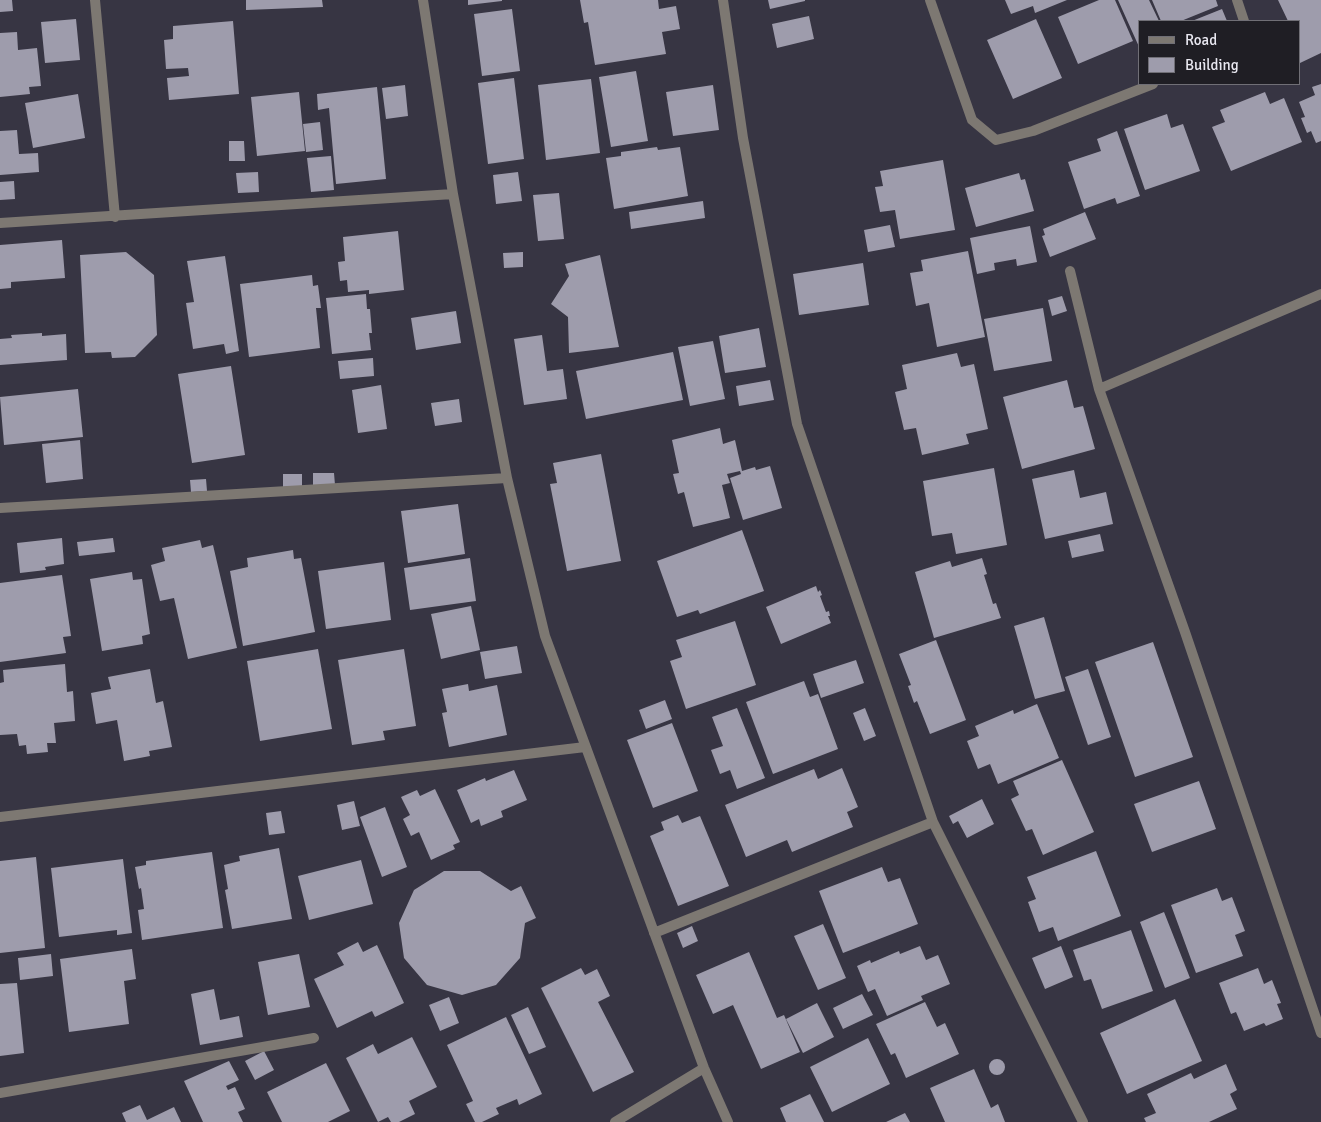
<!DOCTYPE html>
<html>
<head>
<meta charset="utf-8">
<style>
  body { margin:0 }
  #map { position:relative; width:1321px; height:1122px; overflow:hidden; background:#373543; font-family:Signika,sans-serif }
  canvas { display:block }
  .legend { position:absolute; left:1138px; top:20px; width:162px; height:65px; box-sizing:border-box; background:#1f1e24; border:1px solid #706f76; margin:0; padding:6px 9px; list-style:none; font-size:15px; color:#e9e8f1 }
  .legend li { display:flex; align-items:center; gap:10px; height:25px }
  .legend b { width:25px; border:1px solid #706f76 }
</style>
</head>
<body>
<div id="map">
<canvas width="1321" height="1122"></canvas>
<ul class="legend">
<li><b style="height:6px;background:#7d7872"></b>Road</li>
<li><b style="height:14px;background:#9e9cac"></b>Building</li>
</ul>
</div>
<script>
const ctx = document.querySelector('canvas').getContext('2d');
ctx.lineJoin = 'round';
function fill(path, color) { ctx.fillStyle = color; ctx.fill(path, 'evenodd'); }
const poly = rows => new Path2D(rows.map(r => 'M' + r).join(''));
function stroke(path, color, width, dash) { ctx.strokeStyle = color; ctx.lineWidth = width; ctx.lineCap = dash ? 'butt' : 'round'; ctx.setLineDash(dash || []); ctx.stroke(path); }
const building = poly([
  [0,0,12,0,13,11,0,12],
  [246,0,322,0,323,7,246,10],
  [468,0,502,0,502,1,468,5],
  [580,0,658,0,659,9,676,6,680,29,662,32,666,54,595,65,588,22,584,23],
  [768,0,805,0,805,1,770,9],
  [1005,0,1067,0,1035,13,1033,6,1011,14],
  [1099,0,1115,0,1133,41,1078,64,1058,17],
  [1118,0,1149,0,1159,21,1140,21,1140,49],
  [1152,0,1216,0,1218,6,1181,21,1161,21],
  [1278,0,1321,0,1321,53,1300,63,1300,21,1288,21],
  [512,9,520,71,482,76,474,14],
  [1222,9,1227,21,1192,21],
  [809,16,814,39,777,48,772,24],
  [76,19,80,60,45,63,41,22],
  [1036,19,1062,78,1013,99,987,40],
  [233,21,239,94,169,100,167,78,189,76,188,68,166,69,164,40,173,39,173,26],
  [17,32,18,50,37,48,41,86,29,87,30,94,0,97,0,33],
  [636,71,648,141,611,147,599,77],
  [514,78,524,159,488,164,478,83],
  [591,79,600,153,546,160,538,85],
  [1321,84,1321,141,1316,143,1311,131,1307,133,1301,118,1305,117,1299,102,1315,95,1312,87],
  [405,85,408,116,386,119,382,88],
  [713,85,719,130,673,136,666,92],
  [377,87,386,179,336,184,329,108,318,110,317,94],
  [299,92,305,151,257,156,251,97],
  [1265,92,1270,104,1284,98,1302,142,1231,171,1212,127,1225,122,1220,110],
  [78,94,85,138,33,148,25,103],
  [1167,114,1171,128,1183,124,1200,171,1145,190,1124,129],
  [320,122,323,150,306,152,303,124],
  [17,130,19,154,38,153,39,172,0,175,0,131],
  [1117,131,1140,196,1117,204,1115,198,1084,209,1068,162,1101,151,1097,139],
  [229,141,244,141,245,161,229,161],
  [657,147,658,150,680,147,688,196,614,209,606,158,621,156,621,152],
  [331,156,334,190,311,192,307,158],
  [943,160,955,230,900,239,895,210,880,212,875,187,883,186,880,171],
  [258,172,259,192,238,193,236,173],
  [518,172,522,201,496,204,493,175],
  [1019,173,1021,180,1025,179,1034,211,976,227,965,188],
  [14,181,15,199,0,200,0,182],
  [559,193,564,239,538,241,533,195],
  [703,201,705,218,631,229,629,212],
  [1085,212,1096,239,1050,257,1042,236,1045,235,1043,229],
  [890,225,895,247,868,252,864,230],
  [1030,226,1037,262,1017,266,1016,259,994,263,995,270,977,274,970,238],
  [398,231,404,290,369,294,369,290,348,292,347,280,340,281,338,262,345,261,343,237],
  [62,240,65,278,11,282,11,288,0,289,0,245],
  [968,251,985,337,937,347,929,303,916,306,910,273,923,271,921,260],
  [126,252,154,275,157,335,135,357,112,358,111,352,85,353,80,255],
  [523,252,523,267,504,268,503,253],
  [600,255,619,347,569,353,568,317,551,304,569,276,565,264],
  [225,256,239,351,226,354,224,344,193,349,186,303,194,302,187,261],
  [863,263,869,305,799,315,793,274],
  [312,275,313,286,318,285,321,308,316,308,320,348,249,357,240,284],
  [366,294,367,309,370,309,372,333,369,333,371,350,332,354,326,298],
  [1062,296,1067,311,1052,316,1048,300],
  [1043,308,1052,361,994,371,984,319],
  [456,311,461,343,416,350,411,318],
  [759,328,766,367,725,373,719,336],
  [42,333,42,336,66,334,67,360,0,365,0,339,12,338,11,335],
  [542,335,547,371,563,369,567,399,524,405,514,339],
  [713,341,725,399,690,406,678,347],
  [673,352,683,400,586,419,576,371],
  [957,353,961,367,974,364,988,429,966,434,969,444,922,455,916,428,904,430,895,392,907,389,902,365],
  [373,358,374,376,340,379,338,361],
  [231,366,245,455,192,463,178,374],
  [770,380,774,400,739,406,736,386],
  [1067,380,1074,408,1083,406,1095,449,1022,469,1003,397],
  [381,385,387,429,358,433,352,390],
  [78,389,83,437,4,445,0,397],
  [459,399,462,422,435,426,431,403],
  [720,428,723,444,735,440,742,471,755,467,756,470,770,466,782,508,743,520,730,478,741,474,740,471,727,474,730,483,722,485,730,518,693,527,684,492,678,494,673,474,679,473,672,440],
  [80,440,83,479,46,483,42,444],
  [601,454,621,561,567,571,550,484,557,483,553,463],
  [994,468,1007,545,956,554,952,533,932,536,923,481],
  [1074,470,1080,498,1106,492,1113,524,1045,539,1032,479],
  [313,473,334,473,335,485,313,485],
  [283,474,302,474,302,486,283,487],
  [206,479,207,491,191,492,190,480],
  [458,504,465,554,408,563,401,511],
  [742,530,764,591,700,614,698,610,677,617,657,561],
  [1100,534,1104,551,1072,558,1068,541],
  [62,538,64,564,45,567,46,570,20,573,17,543],
  [113,538,115,552,79,556,77,542],
  [200,540,202,548,213,545,237,648,188,659,174,598,160,601,151,565,165,561,162,548],
  [293,550,294,559,301,558,315,632,243,646,230,571,248,567,247,558],
  [470,558,476,601,410,610,404,568],
  [982,558,987,574,984,575,993,604,996,603,1001,618,934,638,915,572,950,561,952,567],
  [384,562,391,620,326,629,318,571],
  [132,572,133,580,142,579,150,634,142,636,143,644,102,651,90,579],
  [62,575,71,636,63,637,66,653,0,662,0,583],
  [816,586,818,592,820,590,822,595,820,596,826,612,829,611,830,616,828,616,831,623,781,644,766,607],
  [471,606,480,650,441,659,431,614],
  [1044,617,1065,691,1035,699,1014,626],
  [735,621,756,685,686,709,670,661,682,657,676,640],
  [936,640,966,720,930,734,917,701,914,703,908,686,911,685,899,654],
  [1153,642,1193,757,1135,777,1095,662],
  [517,646,522,673,485,679,480,652],
  [318,649,332,729,260,741,247,661],
  [404,649,416,726,383,731,385,740,352,745,338,660],
  [856,660,864,683,821,698,813,674],
  [65,664,67,692,73,691,75,721,54,723,56,743,47,743,48,752,27,754,26,745,19,746,17,734,0,735,0,683,4,682,3,670],
  [150,669,156,703,163,701,172,747,149,751,150,756,124,761,117,720,96,724,91,693,111,689,108,677],
  [1088,669,1111,737,1088,745,1065,677],
  [804,681,810,697,818,694,838,749,773,774,746,702],
  [468,684,469,691,497,685,507,735,449,747,442,713,447,712,442,689],
  [665,700,672,719,646,729,639,710],
  [1037,704,1059,758,998,784,990,764,978,769,967,741,979,736,975,726,1013,710,1014,714],
  [737,708,765,778,737,789,730,770,720,774,711,750,723,746,712,717],
  [865,708,876,736,864,741,853,713],
  [672,723,698,791,653,808,627,740],
  [1062,760,1094,832,1043,855,1032,829,1026,831,1011,799,1019,795,1013,781],
  [842,768,858,807,847,812,853,827,792,852,787,840,746,857,725,805,814,769,818,779],
  [514,770,527,800,501,811,503,817,481,826,479,819,471,823,457,790,485,778,486,781],
  [1199,781,1216,829,1152,852,1134,804],
  [435,789,460,842,453,845,455,849,431,860,419,832,411,836,403,819,410,815,401,797,417,790,420,796],
  [982,799,994,824,967,838,958,821,953,824,949,816],
  [354,801,360,826,342,830,337,805],
  [385,807,407,867,382,877,360,817],
  [281,811,285,833,269,835,266,813],
  [678,815,682,823,700,816,729,886,678,906,650,836,664,830,661,822],
  [279,848,292,919,232,929,225,890,228,889,224,865,240,861,239,856],
  [1096,851,1121,916,1058,941,1053,927,1039,932,1028,902,1036,899,1027,877],
  [212,852,223,928,142,940,138,910,144,909,141,888,139,889,135,867,146,865,146,861],
  [36,857,45,948,0,953,0,861],
  [123,859,132,933,117,935,117,930,59,937,51,868],
  [361,860,373,904,309,920,298,876],
  [882,867,888,882,900,878,918,924,843,953,819,891],
  [444,871,480,871,511,891,521,886,536,918,525,923,520,958,496,985,462,995,427,985,404,958,399,923,414,890],
  [1217,888,1222,901,1232,897,1245,931,1235,935,1243,956,1196,973,1171,905],
  [1164,912,1190,978,1165,988,1140,922],
  [823,924,846,978,818,990,794,936],
  [692,926,698,941,683,948,677,933],
  [1131,930,1153,991,1102,1009,1091,979,1084,981,1073,950],
  [358,942,363,952,377,945,404,1003,375,1017,372,1011,337,1028,314,979,344,965,337,953],
  [920,946,926,960,938,955,950,984,921,996,923,1000,887,1016,875,989,868,992,857,966,870,960,871,963,899,951,900,954],
  [1061,946,1073,977,1045,989,1032,958],
  [132,949,136,979,124,981,129,1024,69,1032,60,959],
  [749,952,777,1018,784,1015,800,1052,761,1069,733,1005,713,1014,696,975],
  [51,954,53,976,20,980,18,958],
  [299,954,310,1007,268,1015,258,962],
  [581,968,585,975,597,969,610,996,598,1002,634,1072,593,1092,541,988],
  [1258,968,1264,984,1272,980,1281,1003,1277,1004,1283,1019,1266,1026,1264,1023,1244,1031,1236,1012,1231,1014,1219,983],
  [17,983,24,1053,0,1056,0,984],
  [214,989,220,1020,239,1016,243,1037,200,1045,191,994],
  [862,994,873,1015,843,1029,833,1008],
  [449,997,459,1023,440,1031,429,1005],
  [1175,999,1202,1061,1127,1094,1100,1033],
  [925,1002,937,1027,945,1023,959,1054,906,1078,895,1053,891,1055,876,1024],
  [817,1003,834,1037,803,1053,786,1019],
  [528,1007,546,1047,529,1054,511,1015],
  [506,1017,542,1094,519,1105,517,1099,496,1108,499,1114,482,1122,475,1122,466,1104,473,1101,447,1045],
  [412,1037,437,1087,409,1101,415,1114,399,1122,391,1122,388,1117,378,1122,346,1058,373,1044,378,1054],
  [868,1038,890,1084,832,1112,810,1067],
  [264,1051,274,1070,255,1080,245,1061],
  '989 1067a8 8 0 1 1 16 0a8 8 0 1 1-16 0Z',
  [229,1061,239,1080,226,1086,228,1090,235,1087,245,1109,238,1112,243,1122,203,1122,184,1081],
  [326,1063,350,1111,328,1122,282,1122,267,1092],
  [1226,1064,1237,1090,1230,1094,1237,1109,1209,1122,1146,1122,1144,1118,1156,1113,1147,1094,1191,1073,1194,1079],
  [974,1069,991,1108,998,1104,1005,1122,945,1122,930,1088],
  [810,1094,824,1122,786,1122,780,1108],
  [140,1105,147,1120,174,1107,181,1122,126,1122,122,1113],
  [905,1113,910,1122,886,1122]
]);
const street = poly([
  [95,0,115,217],
  [423,0,453,194,507,478,545,636,704,1068,728,1122],
  [723,0,743,138,797,424,933,822,1083,1122],
  [930,0,972,120,996,140,1033,131,1153,84],
  [1237,0,1244,21],
  [0,223,453,194],
  [1070,271,1099,389,1185,632,1321,1033],
  [1099,389,1321,294],
  [0,508,507,478],
  [0,817,585,747],
  [654,933,933,822],
  [0,1093,314,1038],
  [615,1122,704,1068]
]);
fill(building, '#9e9cac');
stroke(street, '#7d7872', 10);
</script>
</body>
</html>
